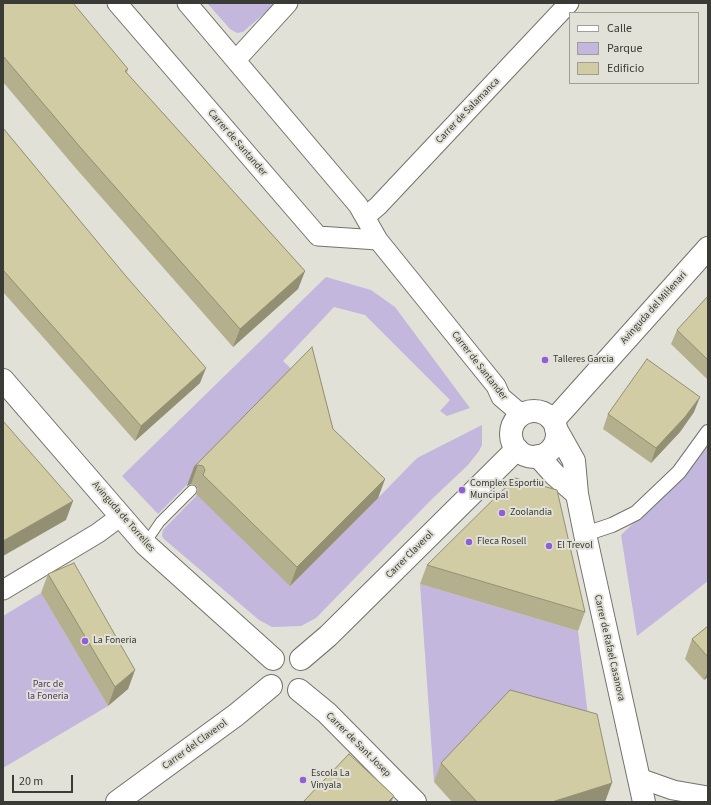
<!DOCTYPE html>
<html>
<head>
<meta charset="utf-8">
<style>
  body { margin:0 }
  #map { position:relative; width:711px; height:805px; overflow:hidden; background:#e2e1d7; font-family:"Source Sans 3",sans-serif }
  canvas { display:block }
  .frame { position:absolute; inset:0; border:4px solid #3a3a36; pointer-events:none }
  .legend { position:absolute; left:569px; top:12px; width:130px; height:72px; box-sizing:border-box; background:#e2e1d7; border:1px solid #9f9e97; margin:0; padding:5px 7px; list-style:none; font-size:12px; color:#3a3a36 }
  .legend li { display:flex; align-items:center; gap:8px; height:20px }
  .legend b { width:20px; border:1px solid #9f9e97 }
  .scale { position:absolute; left:12px; top:775px; width:61px; height:18px; box-sizing:border-box; border:2px solid #3a3a36; border-top:0; padding-left:5px; font-size:12px; line-height:14px; white-space:nowrap; color:#3a3a36; -webkit-text-stroke:3px #e2e1d7; paint-order:stroke }
</style>
</head>
<body>
<div id="map">
<canvas width="711" height="805"></canvas>
<div class="frame"></div>
<ul class="legend">
<li><b style="height:5px;background:#fff"></b>Calle</li>
<li><b style="height:11px;background:#c3b7dd"></b>Parque</li>
<li><b style="height:11px;background:#d1cca3"></b>Edificio</li>
</ul>
<div class="scale">20 m</div>
</div>
<script>
const ctx = document.querySelector('canvas').getContext('2d');
ctx.lineJoin = 'round';
function fill(path, color) { ctx.fillStyle = color; ctx.fill(path, 'evenodd'); }
const poly = rows => new Path2D(rows.map(r => 'M' + r).join(''));
function stroke(path, color, width, dash) { ctx.strokeStyle = color; ctx.lineWidth = width; ctx.lineCap = dash ? 'butt' : 'round'; ctx.setLineDash(dash || []); ctx.stroke(path); }
function drawText(font, color, halo, rows, align = 'center') {
  ctx.font = font + ' "Source Sans 3",sans-serif'; ctx.lineWidth = 4; ctx.setLineDash([]); ctx.textBaseline = 'middle'; ctx.strokeStyle = halo; ctx.fillStyle = color; for (const [text, x, y, turn = 0] of rows) {
    ctx.save(); ctx.translate(x, y); ctx.rotate((+turn || 0) * Math.PI / 180); ctx.textAlign = isNaN(turn) ? turn : align; if (halo) ctx.strokeText(text, 0, 0); ctx.fillText(text, 0, 0); ctx.restore();
  }
}
const green = poly([
  [207,3,276,3,243,32,237,33,230,29],
  [326,277,371,290,395,307,470,408,447,416,440,411,450,400,365,315,334,307,283,361,297,374,158,514,122,476],
  [482,425,482,445,479,451,468,465,431,500,316,618,301,626,272,627,259,620,164,539,162,536,163,530,197,495,378,498,417,458],
  [708,446,708,581,637,636,621,535,665,493],
  [420,584,578,631,590,733,503,709,434,782],
  [41,593,108,706,3,768,3,616]
]);
const service = poly([
  [145,544,160,522,192,490]
]);
const pedestrian = poly([
  [585,534,612,525,636,513,679,472,708,432]
]);
const minor = poly([
  [117,3,318,236,378,240],
  [187,3,358,205,378,240,496,386,501,397,521,414],
  [236,60,288,3],
  [365,217,378,206,569,3],
  [3,590,98,533,121,516],
  [639,778,673,790,708,796]
]);
const tertiary = poly([
  [3,380,145,544,273,659],
  '511 434a23 23 0 1 1 46 0a23 23 0 1 1-46 0Z',
  [553,421,708,248],
  [556,429,574,461,577,494,585,534,644,802],
  [538,456,555,475,577,494],
  [301,659,328,636,517,449],
  [299,690,327,713,415,802],
  [117,802,236,715,271,686]
]);
const wall = poly([
  [3,3,128,69,127,73,305,271,298,289,233,347,73,165,3,82],
  [3,128,125,275,200,383,135,441,3,292],
  [708,296,708,380,671,344,677,330],
  [312,347,333,429,385,479,378,498,290,586,196,494,198,489,196,486,191,484,187,486,194,467],
  [694,412,680,432,651,463,603,429,608,414],
  [427,565,585,612,578,631,420,584],
  [48,574,135,670,128,689,108,706,41,593],
  [708,626,708,677,704,680,685,659,692,639],
  [441,763,605,802,452,802,434,782]
]);
const shadedWall = poly([
  [305,271,298,289,233,347,240,329],
  [206,368,200,383,135,441,141,426],
  [700,397,694,412,680,432,651,463,656,448],
  [198,465,191,484,187,486,194,467],
  [385,479,378,498,290,586,297,567],
  [73,501,66,520,3,556,3,541],
  [135,670,128,689,108,706,115,687],
  [708,671,708,677,704,680],
  [612,783,605,802,552,802],
  [394,796,391,802,388,802]
]);
const building = poly([
  [3,3,73,3,128,69,125,71,305,271,240,329,80,147,3,56,3,3],
  [3,128,125,275,206,368,141,426,3,270,3,128],
  [708,296,708,360,677,330,708,296],
  [312,347,333,429,385,479,297,567,203,475,205,470,203,466,198,465,194,467,312,347],
  [647,359,700,397,685,417,656,448,608,414,647,359],
  [3,421,73,501,3,541,3,421],
  [515,478,557,490,585,612,427,565,515,478],
  [74,563,135,670,115,687,48,574,74,563],
  [708,626,708,657,692,639,708,626],
  [510,690,597,714,612,783,552,802,477,802,441,763,510,690],
  [349,754,394,796,388,802,303,802,349,754]
]);
const markers = [
  [545,360,4,"#8f5ed8"],
  [462,490,4,"#8f5ed8"],
  [502,513,4,"#8f5ed8"],
  [469,542,4,"#8f5ed8"],
  [549,546,4,"#8f5ed8"],
  [85,641,4,"#8f5ed8"],
  [303,780,4,"#8f5ed8"]
];
const streetNames = [
  ["Carrer de Salamanca",468,111,-46],
  ["Carrer de Santander",237,143,49],
  ["Avinguda del Mil·lenari",654,308,-48],
  ["Carrer de Santander",479,366,52],
  ["Avinguda de Torrelles",123,517,49],
  ["Carrer Claverol",410,555,-45],
  ["Carrer de Rafael Casanova",609,648,77],
  ["Carrer del Claverol",195,745,-36],
  ["Carrer de Sant Josep",358,745,45]
];
const poiNames = [
  ["Talleres Garcia",553,360],
  ["Complex Esportiu",470,484],
  ["Muncipal",470,496],
  ["Zoolandia",510,513],
  ["Fleca Rosell",477,542],
  ["El Trevol",557,546],
  ["La Foneria",93,641],
  ["Escola La",311,774],
  ["Vinyala",311,786]
];
const parkNames = [
  ["Parc de",48,685],
  ["la Foneria",48,697]
];
fill(green, '#c3b7dd');
stroke(service, '#73726a', 11);
stroke(pedestrian, '#73726a', 16);
stroke(minor, '#73726a', 21);
stroke(tertiary, '#73726a', 24);
stroke(service, '#fff', 9);
stroke(pedestrian, '#fff', 14);
stroke(minor, '#fff', 19);
stroke(tertiary, '#fff', 22);
fill(wall, '#b4af8c');
fill(shadedWall, '#928f72');
fill(building, '#d1cca3');
stroke(building, '#928f72', 1);
for (const [x, y, r, color] of markers) { const dot = new Path2D(); dot.arc(x, y, r, 0, 2 * Math.PI); ctx.fillStyle = color; ctx.fill(dot); stroke(dot, '#e2e1d7', 1.5); }
drawText('10px', '#3a3a36', '#e2e1d7', streetNames);
drawText('10px', '#3a3a36', '#e2e1d7', poiNames, 'left');
drawText('10px', '#483668', '#e2e1d7', parkNames);
</script>
</body>
</html>
